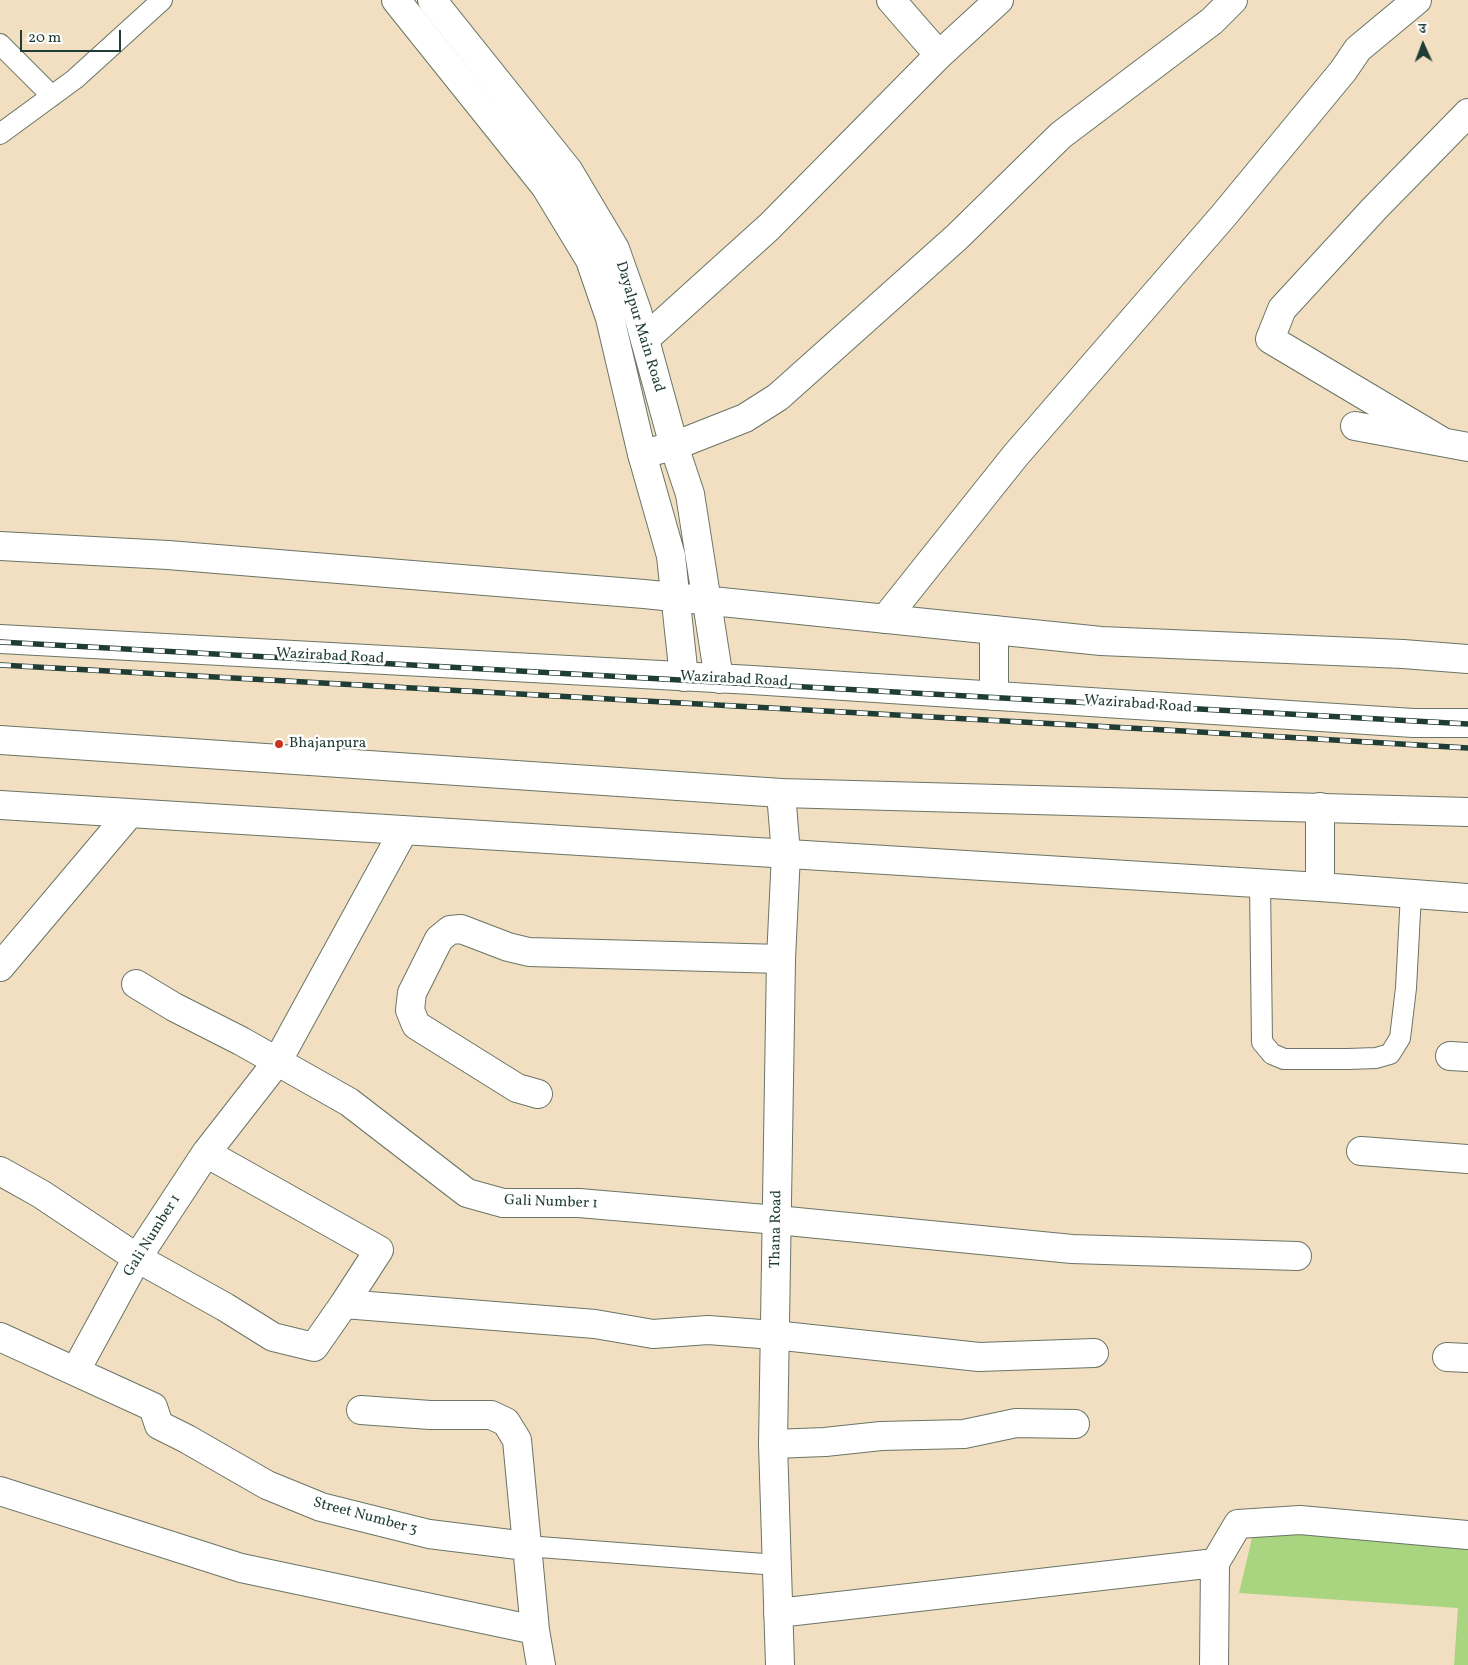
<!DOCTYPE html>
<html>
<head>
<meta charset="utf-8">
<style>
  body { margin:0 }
  #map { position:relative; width:1468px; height:1665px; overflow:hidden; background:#f2dec0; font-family:Vollkorn,"Noto Serif Devanagari",serif }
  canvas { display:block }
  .north { position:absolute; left:1398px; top:20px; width:50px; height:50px; -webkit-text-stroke:4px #fff; paint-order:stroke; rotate:358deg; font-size:14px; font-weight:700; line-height:20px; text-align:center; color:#1f3d34 }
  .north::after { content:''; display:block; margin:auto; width:18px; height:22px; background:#1f3d34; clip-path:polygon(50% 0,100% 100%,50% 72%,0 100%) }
  .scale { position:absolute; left:20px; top:30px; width:101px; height:22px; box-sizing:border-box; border:2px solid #1f3d34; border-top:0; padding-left:6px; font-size:15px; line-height:18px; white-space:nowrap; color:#1f3d34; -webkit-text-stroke:4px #fff; paint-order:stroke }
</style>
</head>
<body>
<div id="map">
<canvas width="1468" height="1665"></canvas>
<div class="north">उ</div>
<div class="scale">20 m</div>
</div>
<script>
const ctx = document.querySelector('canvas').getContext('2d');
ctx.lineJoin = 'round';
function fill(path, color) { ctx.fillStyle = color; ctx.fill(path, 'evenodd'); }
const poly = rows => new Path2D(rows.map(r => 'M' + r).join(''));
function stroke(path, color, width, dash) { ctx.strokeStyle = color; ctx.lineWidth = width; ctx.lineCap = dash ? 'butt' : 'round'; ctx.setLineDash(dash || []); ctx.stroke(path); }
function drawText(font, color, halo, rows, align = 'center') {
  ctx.font = font + ' Vollkorn,serif'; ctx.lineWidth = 5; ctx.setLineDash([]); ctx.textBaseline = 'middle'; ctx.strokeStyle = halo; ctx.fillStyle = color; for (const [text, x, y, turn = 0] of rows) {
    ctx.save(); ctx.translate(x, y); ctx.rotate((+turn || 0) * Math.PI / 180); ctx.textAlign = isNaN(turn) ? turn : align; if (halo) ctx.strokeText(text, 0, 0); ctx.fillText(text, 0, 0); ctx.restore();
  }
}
const green = poly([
  [1258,1513,1468,1528,1468,1665,1454,1665,1458,1608,1239,1593]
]);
const service = poly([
  [0,44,52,96],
  [0,134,75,79,162,0],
  [1260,884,1262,1042,1272,1054,1284,1059,1348,1059,1376,1058,1390,1054,1400,1038,1406,988,1411,894],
  [526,1546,777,1565]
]);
const minor = poly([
  [891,0,939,55],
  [645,339,769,227,939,55,999,0],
  [1355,426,1468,447],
  [1443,442,1270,339,1282,309,1374,209,1468,113],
  [642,454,674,446,745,418,778,397,957,237,1061,135,1212,21,1233,0],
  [885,619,1015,456,1224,215,1343,71,1358,49,1417,0],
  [0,805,1320,887,1468,898],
  [1320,887,1320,807],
  [0,967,130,813],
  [136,984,174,1007,241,1041,349,1102,467,1193,503,1203,579,1203,777,1220,1072,1249,1297,1256],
  [1450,1056,1468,1057],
  [538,1094,517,1088,416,1025,410,1010,412,993,439,939,450,930,461,929,508,947,529,952,781,959],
  [1361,1151,1468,1159],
  [206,1153,379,1250,344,1304],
  [0,1171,41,1194,137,1258,225,1307,273,1337,314,1347,344,1304,595,1324,653,1334,708,1330,774,1335,979,1357,1094,1353],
  [0,1337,153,1407,159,1425,187,1439,267,1485,321,1507,429,1534,526,1546],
  [1447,1357,1468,1358],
  [76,1370,137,1258,206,1153,277,1062,404,830],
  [361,1410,430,1415,491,1415,506,1422,517,1440,535,1630,541,1665],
  [773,1444,825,1442,881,1436,964,1434,1016,1423,1075,1424],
  [0,1491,241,1568,535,1630],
  [778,1613,1215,1563],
  [1214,1665,1215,1563,1238,1524,1300,1520,1468,1535]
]);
const tertiary = poly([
  [396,0,545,186,590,260,610,318,642,454,671,556,684,677],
  [432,0,568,170,615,249,637,311,674,446,690,494,719,679],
  [0,546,168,555,644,594,1101,641,1403,654,1468,659],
  [780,1665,773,1444,781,959,786,854,781,793]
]);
const primary = poly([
  [994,696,994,630]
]);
const trunk = poly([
  [0,639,752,680,1413,723,1468,723],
  [0,740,781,793,1468,812]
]);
const rail = poly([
  [0,642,1468,724],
  [0,665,1183,731,1468,748]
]);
const markers = [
  [279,744,5,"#c8321e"]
];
const streetNames = [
  ["Dayalpur Main Road",639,327,73],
  ["Wazirabad Road",330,657,3],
  ["Wazirabad Road",734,680,3],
  ["Wazirabad Road",1138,705,4],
  ["Gali Number 1",551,1203,2],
  ["Thana Road",777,1229,-89],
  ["Gali Number 1",153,1236,-58],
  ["Street Number 3",365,1517,15]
];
const poiNames = [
  ["Bhajanpura",289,744]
];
fill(green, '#a9d480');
stroke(service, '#697565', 22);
stroke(minor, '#697565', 30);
stroke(tertiary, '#697565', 30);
stroke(primary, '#697565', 30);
stroke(trunk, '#697565', 30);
stroke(service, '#fff', 20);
stroke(minor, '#fff', 28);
stroke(tertiary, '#fff', 28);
stroke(primary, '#fff', 28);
stroke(trunk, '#fff', 28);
stroke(rail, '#1f3d34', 5.5);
stroke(rail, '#fff', 4, [11]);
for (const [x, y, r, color] of markers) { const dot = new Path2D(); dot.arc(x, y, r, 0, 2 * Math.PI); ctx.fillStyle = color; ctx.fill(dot); stroke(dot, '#fff', 2); }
drawText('15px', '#1f3d34', '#fff', streetNames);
drawText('15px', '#1f3d34', '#fff', poiNames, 'left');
</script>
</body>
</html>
